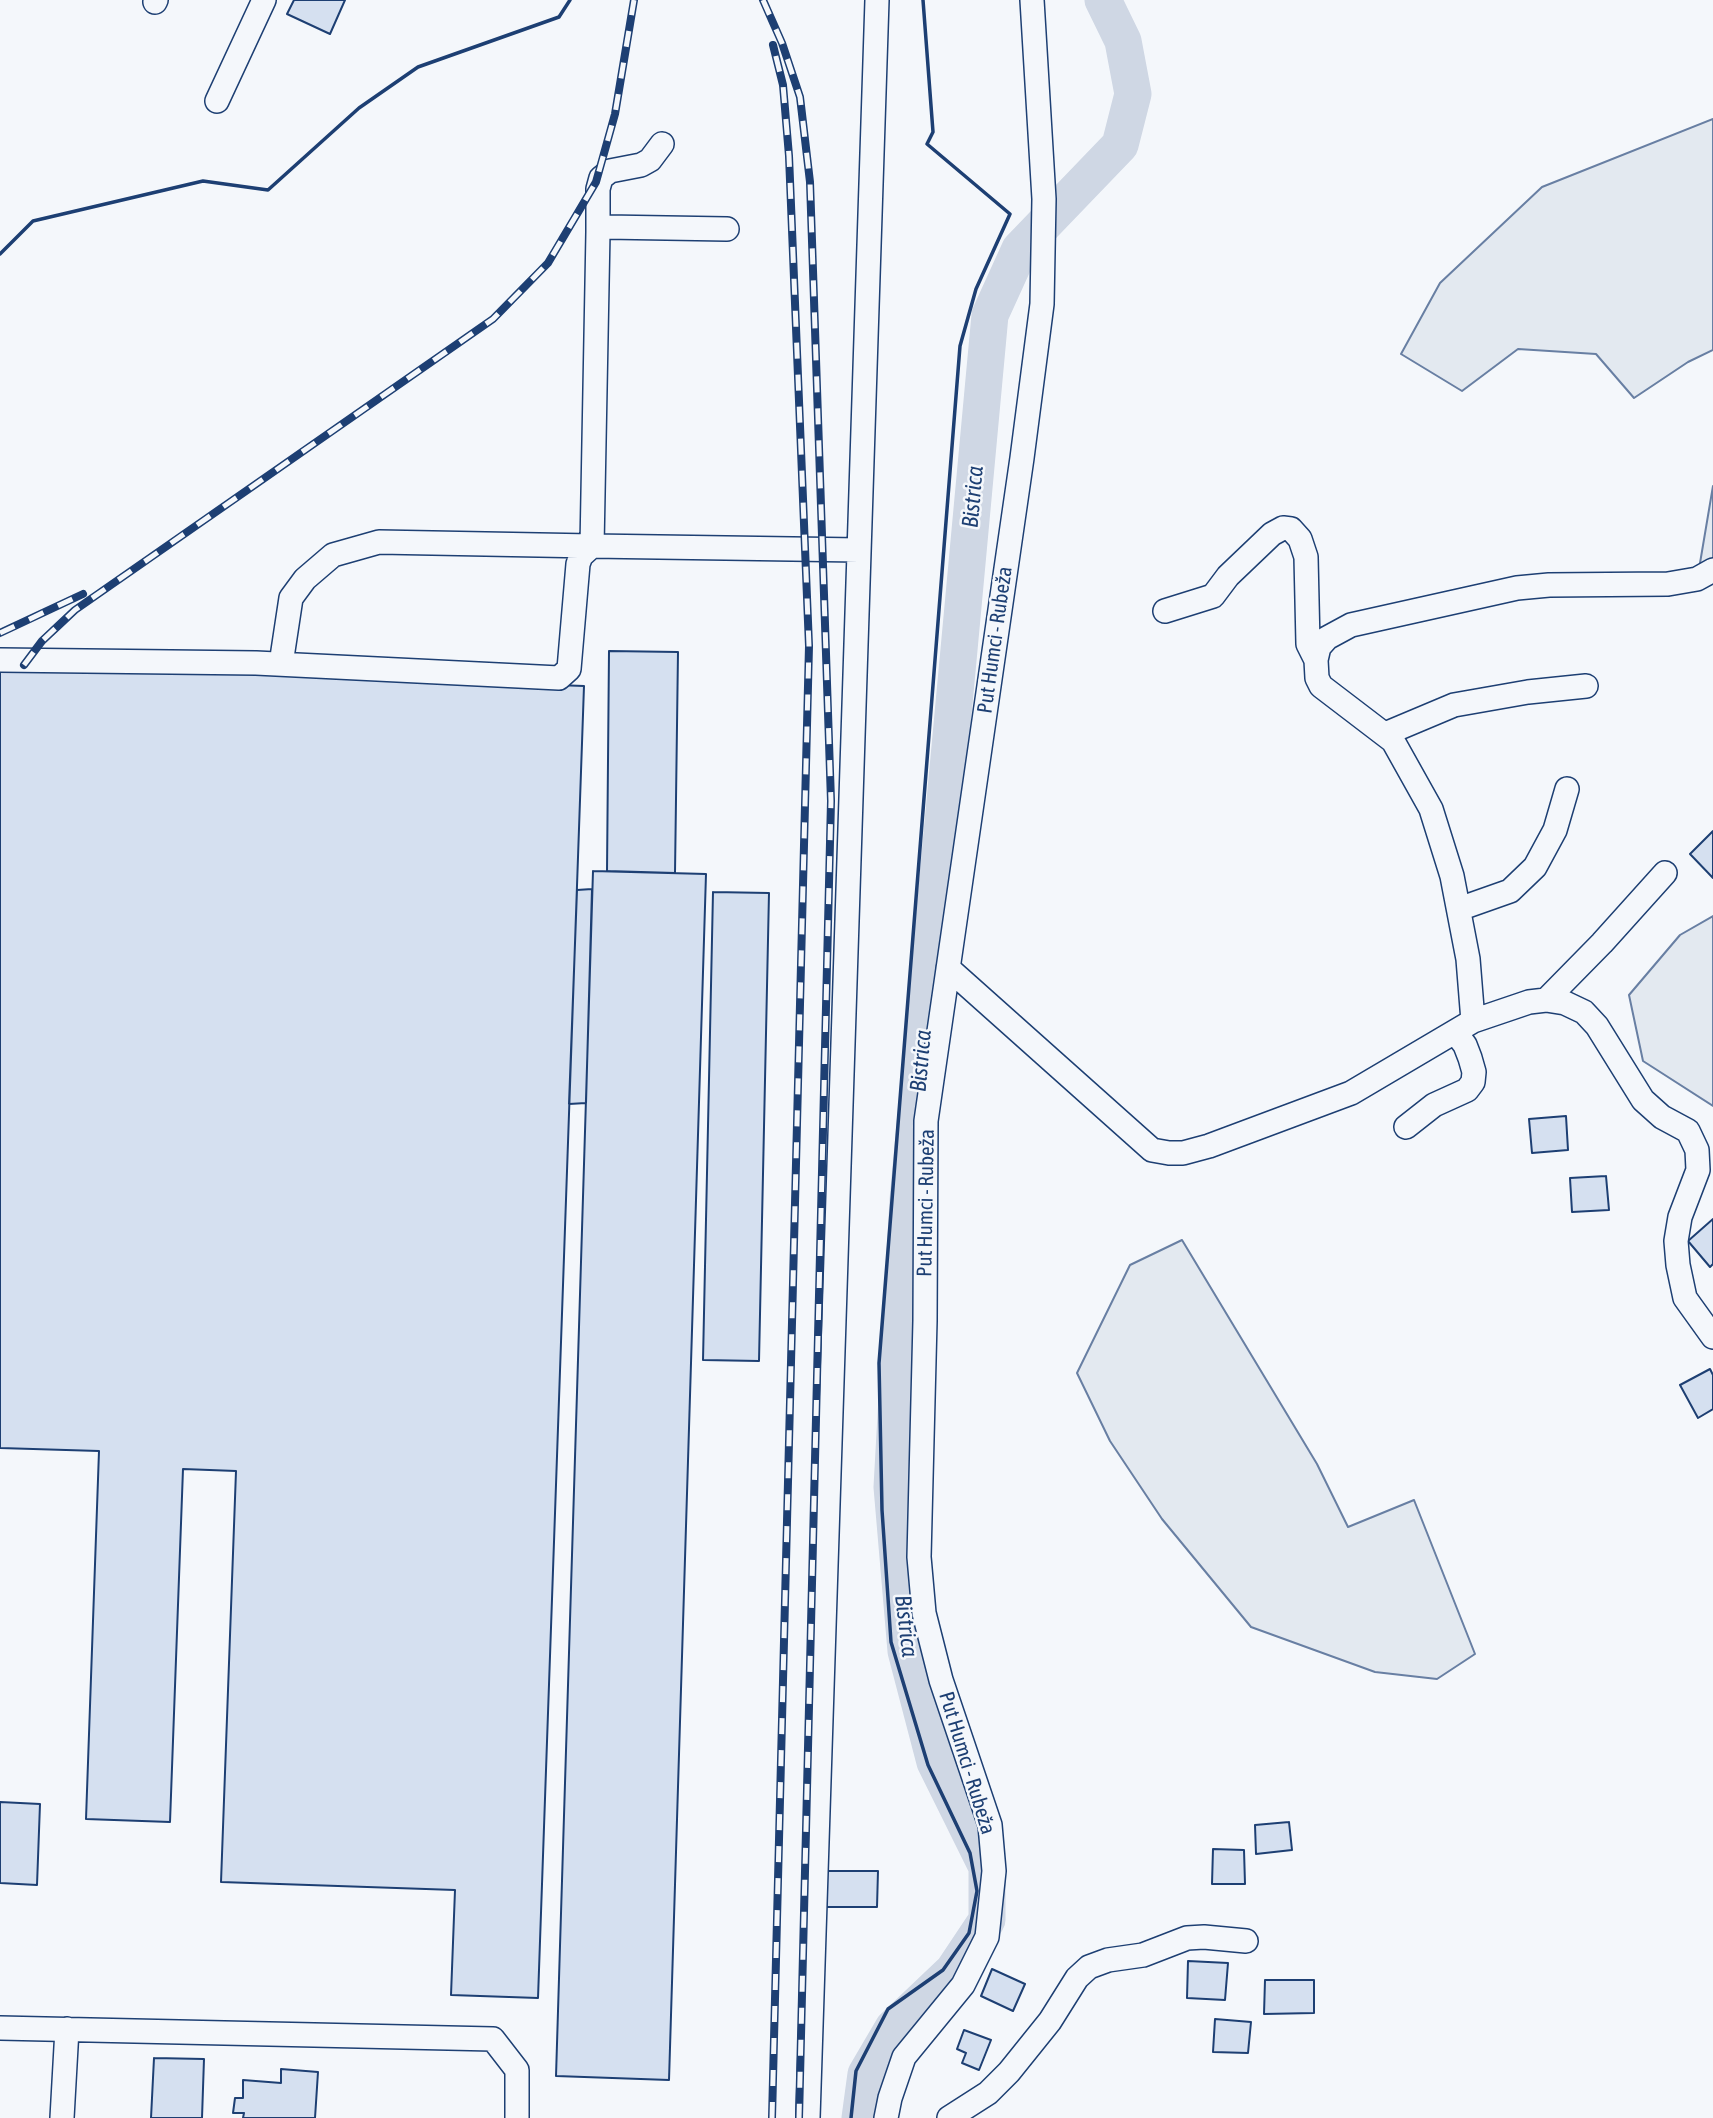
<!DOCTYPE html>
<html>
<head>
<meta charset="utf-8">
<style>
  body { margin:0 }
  canvas { display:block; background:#f4f7fb }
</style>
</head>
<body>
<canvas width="1713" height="2118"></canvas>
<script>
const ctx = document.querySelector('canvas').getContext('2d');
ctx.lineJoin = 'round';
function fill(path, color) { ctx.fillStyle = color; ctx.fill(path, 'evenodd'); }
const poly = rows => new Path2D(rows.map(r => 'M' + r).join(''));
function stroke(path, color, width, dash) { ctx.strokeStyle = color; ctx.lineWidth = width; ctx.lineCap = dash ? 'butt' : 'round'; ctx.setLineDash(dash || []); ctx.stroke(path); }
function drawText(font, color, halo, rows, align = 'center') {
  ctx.font = font + ' "Asap Condensed",sans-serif'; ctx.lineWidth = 5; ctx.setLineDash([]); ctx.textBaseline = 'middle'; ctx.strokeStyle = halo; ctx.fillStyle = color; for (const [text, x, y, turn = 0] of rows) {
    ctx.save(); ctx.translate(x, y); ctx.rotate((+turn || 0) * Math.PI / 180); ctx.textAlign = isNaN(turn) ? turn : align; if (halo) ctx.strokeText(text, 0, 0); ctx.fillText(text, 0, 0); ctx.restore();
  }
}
const green = poly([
  [1713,119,1713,350,1688,362,1634,398,1596,354,1518,349,1462,391,1401,354,1440,283,1542,187,1713,119],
  [1713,486,1713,559,1699,569,1713,486],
  [1713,916,1713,1106,1643,1061,1629,995,1680,935,1713,916],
  [1182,1240,1317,1464,1348,1527,1414,1500,1475,1654,1437,1679,1375,1672,1251,1627,1162,1519,1110,1441,1077,1373,1130,1265,1182,1240]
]);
const river = poly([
  [860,2118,866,2074,893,2028,953,1971,987,1920,987,1867,935,1762,906,1651,892,1487,908,1200,990,315,1020,249,1120,145,1133,94,1123,41,1103,0]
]);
const building = poly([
  [294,0,345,0,330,34,287,14,294,0],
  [609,651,678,652,675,873,607,871,609,651],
  [0,665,584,686,538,1998,451,1995,455,1890,221,1882,236,1471,183,1469,170,1822,86,1819,99,1451,0,1448,0,665],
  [1713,831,1713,878,1690,854,1713,831],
  [593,871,706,874,669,2080,556,2076,593,871],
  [592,889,586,1103,569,1104,577,890,592,889],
  [713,892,769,893,759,1361,703,1360,713,892],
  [1566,1116,1568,1150,1532,1153,1529,1119,1566,1116],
  [1606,1176,1609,1210,1572,1212,1570,1178,1606,1176],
  [1713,1219,1713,1264,1710,1267,1688,1241,1713,1219],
  [1710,1369,1713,1375,1713,1409,1698,1418,1680,1385,1710,1369],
  [0,1802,40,1804,37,1885,0,1883,0,1802],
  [1289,1822,1292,1850,1256,1854,1255,1825,1289,1822],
  [1213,1849,1244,1850,1245,1884,1212,1884,1213,1849],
  [823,1871,878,1871,877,1907,823,1907,823,1871],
  [1188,1961,1228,1963,1225,2000,1187,1998,1188,1961],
  [992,1969,1025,1984,1013,2011,981,1996,992,1969],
  [1265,1980,1314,1980,1314,2013,1264,2014,1265,1980],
  [1215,2019,1251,2022,1248,2053,1213,2052,1215,2019],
  [964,2030,991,2040,979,2070,962,2063,966,2053,957,2049,964,2030],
  [154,2058,204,2059,202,2118,151,2118,154,2058],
  [281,2069,318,2072,315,2118,243,2118,244,2113,233,2113,235,2098,243,2098,243,2080,281,2083,281,2069]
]);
const minor = poly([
  [155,2,156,0],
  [217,101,264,0],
  [598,232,598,189,601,178,610,171,641,165,650,160,662,144],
  [1165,611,1213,596,1228,576,1272,534,1283,528,1291,529,1300,539,1306,557,1308,644,1316,660],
  [0,660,256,663,559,678,569,669,578,564,581,556,592,546,859,550],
  [281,664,291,598,305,579,333,555,379,542,592,546,598,232,606,227,727,229],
  [1385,734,1454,705,1528,692,1586,686],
  [1459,909,1510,891,1535,867,1555,830,1567,789],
  [948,968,1152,1150,1169,1153,1183,1153,1209,1146,1351,1093,1473,1021,1529,1002,1546,1000,1565,1003,1584,1012,1597,1026,1643,1100,1662,1117,1688,1131,1697,1150,1698,1170,1680,1217,1676,1241,1678,1265,1685,1298,1713,1337],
  [1546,1000,1602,943,1665,873],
  [1473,1021,1468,959,1452,876,1431,809,1393,741,1321,686,1317,678,1316,660,1319,647,1327,638,1351,625,1517,588,1549,585,1668,584,1697,579,1713,570],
  [1406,1127,1434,1105,1467,1090,1473,1082,1474,1072,1470,1058,1465,1045,1455,1032],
  [0,2028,493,2039,517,2070,517,2118],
  [62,2118,67,2029],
  [808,2118,877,0],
  [886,2118,890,2098,904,2057,963,1985,987,1937,994,1871,990,1825,941,1680,924,1613,919,1557,925,1321,926,1121,1022,458,1042,304,1044,199,1032,0],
  [949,2118,988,2093,1009,2072,1050,2021,1077,1978,1089,1967,1108,1960,1143,1955,1187,1938,1204,1937,1246,1941]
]);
const rail = poly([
  [763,0,782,43,800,97,810,182,831,801,799,2118],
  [0,633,83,594],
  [24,665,42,641,75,610,493,319,548,263,596,182,615,114,634,0],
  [772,2118,809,646,789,156,783,85,773,45]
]);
const wall = poly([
  [0,254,33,221,203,181,268,190,359,108,418,67,559,17,570,0],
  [851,2118,856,2071,888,2009,943,1970,969,1933,977,1891,970,1853,928,1765,891,1642,882,1510,879,1363,960,346,976,289,1010,214,927,144,933,132,923,0]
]);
const streetNames = [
  ["Put Humci - Rubeža",995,640,-82],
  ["Put Humci - Rubeža",926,1203,-89],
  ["Put Humci - Rubeža",967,1763,73]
];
const waterNames = [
  ["Bistrica",973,497,-85],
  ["Bistrica",921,1061,-85],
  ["Bistrica",906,1626,83]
];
fill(green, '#e3e9f0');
stroke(green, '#687fa3', 2);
stroke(river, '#cfd7e4', 37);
fill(building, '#d5e0f0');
stroke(building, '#1d3f73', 2);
stroke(minor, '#1d3f73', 26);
stroke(minor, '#f4f7fb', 23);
stroke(rail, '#1d3f73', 8);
stroke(rail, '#f4f7fb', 5, [16]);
stroke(wall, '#1d3f73', 3.5);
drawText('21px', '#1d3f73', '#f4f7fb', streetNames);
drawText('italic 23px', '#1d3f73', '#f4f7fb', waterNames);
</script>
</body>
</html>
